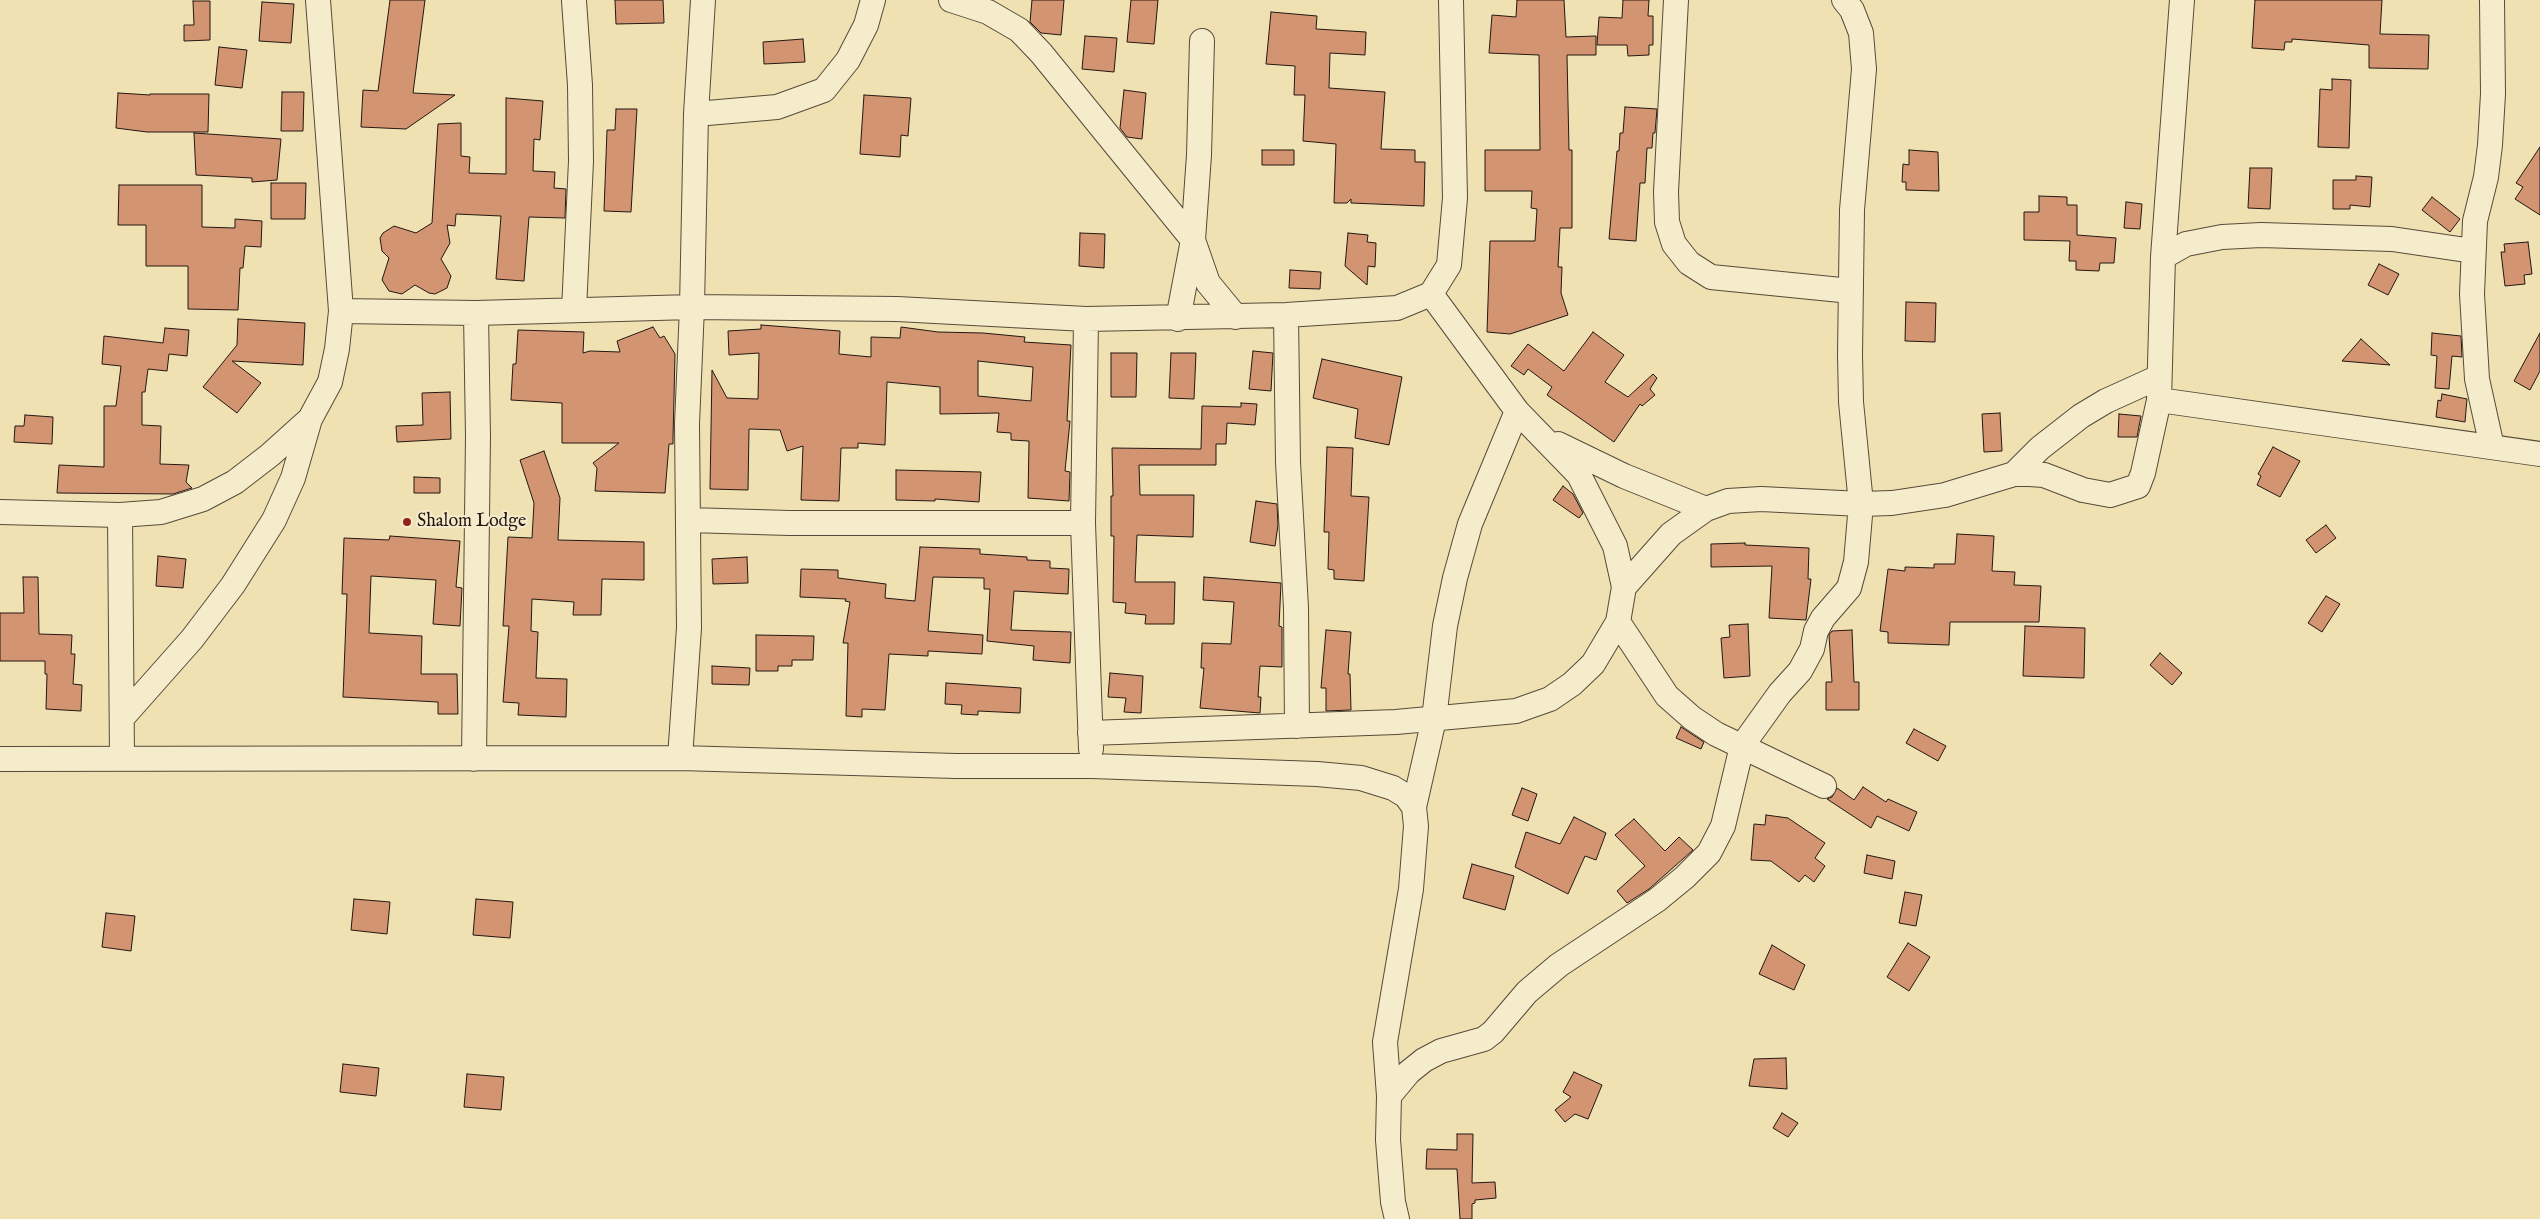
<!DOCTYPE html>
<html>
<head>
<meta charset="utf-8">
<style>
  body { margin:0 }
  canvas { display:block; background:#efe1b1 }
</style>
</head>
<body>
<canvas width="2540" height="1219"></canvas>
<script>
const g = document.querySelector('canvas').getContext('2d');
g.lineJoin = 'round';
function fillPath(path, color) { g.fillStyle = color; g.fill(path, 'evenodd'); }
const shape = rows => new Path2D(rows.map(r => 'M' + r).join(''));
function trace(path, color, width, dash) { g.strokeStyle = color; g.lineWidth = width; g.lineCap = dash ? 'butt' : 'round'; g.setLineDash(dash || []); g.stroke(path); }
function drawText(font, color, halo, rows, align = 'center') {
  g.font = font + ' "IM FELL English",serif'; g.lineWidth = 4; g.setLineDash([]); g.textBaseline = 'middle'; g.strokeStyle = halo; g.fillStyle = color; for (const [text, x, y, turn = 0] of rows) {
    g.save(); g.translate(x, y); g.rotate((+turn || 0) * Math.PI / 180); g.textAlign = isNaN(turn) ? turn : align; if (halo) g.strokeText(text, 0, 0); g.fillText(text, 0, 0); g.restore();
  }
}
const building = shape([
  [390,0,425,0,413,93,455,95,406,129,361,127,363,90,378,91,390,0],
  [615,0,663,0,664,23,616,24,615,0],
  [1032,0,1064,0,1061,35,1041,33,1030,22,1032,0],
  [1131,0,1158,0,1154,44,1127,42,1131,0],
  [1517,0,1564,0,1566,37,1596,36,1596,55,1567,55,1569,150,1572,150,1572,228,1560,228,1558,267,1562,267,1561,293,1568,315,1510,334,1487,332,1490,241,1535,241,1537,209,1531,208,1532,191,1485,191,1485,150,1540,150,1539,55,1489,53,1492,15,1516,17,1517,0],
  [1623,0,1649,0,1648,16,1653,16,1653,45,1649,45,1649,55,1628,56,1627,45,1597,45,1599,17,1622,18,1623,0],
  [2255,0,2382,0,2380,34,2429,35,2428,69,2369,68,2369,45,2292,39,2292,42,2285,42,2284,50,2252,48,2255,0],
  [193,1,210,1,210,40,184,41,184,25,194,25,193,1],
  [262,2,294,4,291,43,259,41,262,2],
  [1271,12,1317,16,1316,29,1366,32,1365,55,1330,53,1329,88,1385,92,1381,149,1415,150,1415,162,1425,162,1424,206,1351,203,1351,199,1347,203,1334,203,1336,144,1303,141,1305,95,1294,95,1295,66,1266,64,1271,12],
  [1085,36,1117,38,1114,72,1082,69,1085,36],
  [803,39,805,62,764,64,763,42,803,39],
  [219,47,247,50,242,88,215,85,219,47],
  [2332,79,2351,80,2349,148,2318,147,2320,89,2332,90,2332,79],
  [1124,90,1146,93,1142,139,1127,137,1120,128,1124,90],
  [282,92,304,92,303,131,281,131,282,92],
  [118,93,150,95,150,94,209,94,208,132,147,132,116,128,118,93],
  [864,95,911,98,908,136,901,135,900,157,860,154,864,95],
  [506,98,543,101,540,140,534,139,533,171,555,172,554,188,566,189,565,218,529,217,524,281,496,279,501,216,456,214,455,226,447,225,450,243,441,259,451,276,447,288,435,294,429,293,415,285,402,294,389,291,382,280,389,258,382,251,380,238,383,233,394,226,416,233,432,223,438,124,461,123,461,156,470,157,469,173,506,174,506,98],
  [1625,107,1657,109,1655,133,1653,133,1652,148,1647,148,1645,183,1640,183,1636,241,1609,239,1617,151,1619,151,1620,133,1623,133,1625,107],
  [616,109,637,109,631,212,604,211,607,130,615,130,616,109],
  [194,133,281,139,277,180,252,182,252,178,196,175,194,133],
  [2540,147,2540,215,2515,199,2523,187,2516,183,2540,147],
  [1262,150,1294,150,1294,165,1262,165,1262,150],
  [1909,150,1938,152,1939,191,1906,190,1906,182,1902,182,1903,164,1909,165,1909,150],
  [2250,168,2272,168,2270,209,2248,208,2250,168],
  [2356,176,2372,177,2370,207,2350,205,2350,209,2333,209,2333,180,2356,180,2356,176],
  [271,183,306,183,305,219,271,219,271,183],
  [119,185,202,185,202,227,235,228,235,219,262,221,261,247,245,246,243,268,240,268,238,310,188,309,188,266,146,266,146,225,118,225,119,185],
  [2039,196,2067,197,2067,205,2077,205,2077,235,2116,238,2114,263,2100,263,2099,271,2076,270,2076,261,2069,261,2070,241,2024,240,2024,212,2039,212,2039,196],
  [2432,197,2460,219,2450,232,2422,210,2432,197],
  [2126,202,2142,204,2140,229,2124,228,2126,202],
  [1080,233,1105,234,1104,268,1079,266,1080,233],
  [1348,233,1368,235,1367,242,1376,243,1375,267,1368,266,1367,285,1345,266,1348,233],
  [2528,242,2532,274,2524,275,2525,284,2505,286,2501,252,2505,252,2504,244,2528,242],
  [2379,264,2399,274,2388,295,2368,285,2379,264],
  [1290,270,1321,272,1320,289,1289,288,1290,270],
  [1906,302,1936,303,1935,342,1905,341,1906,302],
  [238,319,305,323,303,365,232,361,261,383,237,413,203,387,237,345,238,319],
  [761,325,840,331,839,354,871,357,871,337,900,338,901,327,938,332,983,333,1025,337,1024,342,1071,345,1067,421,1070,421,1065,471,1070,472,1069,501,1028,498,1029,441,1011,440,1011,433,997,432,999,413,940,414,940,387,887,382,885,445,858,443,858,448,841,448,839,501,801,500,803,446,787,451,780,430,749,429,748,490,710,489,712,370,727,398,758,399,759,353,729,355,728,331,761,329,761,325],
  [978,361,1033,367,1031,401,978,396,978,361],
  [653,327,660,338,664,336,675,354,673,439,673,444,669,444,665,493,595,491,597,468,593,463,619,443,562,443,562,403,511,400,513,364,516,364,518,330,584,332,583,353,590,351,620,352,617,341,653,327],
  [165,328,189,330,187,356,169,354,167,371,148,369,145,392,142,392,142,425,161,426,160,464,189,465,186,482,192,488,173,494,57,493,59,465,104,467,104,406,116,406,121,366,102,364,104,336,163,343,165,328],
  [1593,332,1624,355,1605,382,1628,397,1653,374,1657,378,1650,389,1655,395,1642,406,1640,404,1614,442,1547,395,1552,387,1528,369,1524,375,1511,366,1528,344,1564,371,1593,332],
  [2432,333,2461,336,2462,357,2452,356,2449,389,2435,388,2437,356,2431,355,2432,333],
  [2540,333,2540,371,2530,390,2514,381,2540,333],
  [2361,339,2390,365,2342,361,2361,339],
  [1253,351,1273,353,1271,391,1249,389,1253,351],
  [1111,353,1137,353,1136,397,1111,397,1111,353],
  [1171,353,1196,353,1194,399,1169,398,1171,353],
  [1322,359,1402,377,1389,445,1355,438,1358,409,1313,398,1322,359],
  [450,392,451,439,397,442,396,426,423,425,422,393,450,392],
  [2442,394,2467,399,2465,422,2436,417,2438,400,2441,401,2442,394],
  [1241,403,1257,404,1255,425,1227,423,1226,444,1216,444,1216,465,1139,465,1140,495,1194,495,1193,537,1137,535,1135,582,1175,582,1174,624,1145,624,1146,615,1125,613,1126,603,1113,602,1114,536,1111,536,1111,496,1113,496,1112,448,1201,449,1202,406,1241,407,1241,403],
  [2000,413,2002,451,1984,452,1982,414,2000,413],
  [2119,414,2141,416,2137,437,2118,437,2119,414],
  [25,415,53,417,52,444,14,442,15,426,24,426,25,415],
  [1327,447,1353,448,1351,496,1369,497,1364,581,1334,579,1334,570,1328,569,1329,532,1324,532,1327,447],
  [2273,447,2300,461,2280,497,2257,485,2261,476,2258,474,2273,447],
  [544,451,560,498,558,540,644,542,644,580,602,579,601,615,573,615,574,602,532,599,531,631,538,632,536,678,567,679,566,717,518,715,519,703,503,702,509,626,503,626,508,537,532,538,534,503,520,460,544,451],
  [896,470,981,472,979,502,935,499,935,501,896,500,896,470],
  [414,477,440,478,440,493,414,493,414,477],
  [1563,486,1573,494,1583,513,1579,518,1553,500,1563,486],
  [1256,501,1277,504,1278,525,1275,546,1250,542,1256,501],
  [2326,525,2336,538,2316,553,2306,540,2326,525],
  [1957,534,1994,536,1992,571,2015,572,2014,585,2041,586,2039,622,1950,622,1949,645,1888,643,1888,632,1880,631,1888,569,1905,571,1905,567,1934,568,1934,564,1955,564,1957,534],
  [390,536,460,541,456,587,462,588,460,626,433,624,436,580,371,576,369,633,422,636,421,674,457,674,458,714,438,714,438,702,343,697,347,594,342,594,344,538,389,540,390,536],
  [1745,543,1745,545,1809,548,1808,579,1811,579,1806,620,1769,618,1772,566,1711,567,1711,544,1745,543],
  [920,547,980,549,980,554,1027,557,1027,560,1050,561,1050,568,1069,569,1068,594,1014,591,1011,630,1071,632,1070,663,1033,660,1034,646,987,641,990,589,984,589,984,578,933,577,928,631,983,635,982,654,928,651,928,656,889,654,885,710,862,709,862,717,846,716,848,643,843,643,850,602,845,601,846,599,800,597,801,569,838,570,838,578,886,584,885,598,915,601,920,547],
  [158,556,186,559,183,588,156,586,158,556],
  [747,557,748,583,713,584,712,559,747,557],
  [23,577,38,577,39,634,72,635,71,654,75,654,73,684,82,685,81,711,46,709,47,674,45,674,45,661,0,661,0,613,24,613,23,577],
  [1204,577,1281,583,1279,626,1282,627,1282,667,1260,666,1258,697,1261,697,1260,713,1200,708,1204,668,1201,668,1202,643,1231,644,1234,602,1203,600,1204,577],
  [2326,596,2340,604,2322,632,2308,623,2326,596],
  [1748,624,1750,676,1724,678,1721,638,1730,637,1729,625,1748,624],
  [2025,626,2085,628,2084,678,2023,676,2025,626],
  [1326,630,1351,632,1348,674,1350,674,1351,710,1326,711,1326,688,1321,688,1326,630],
  [1852,630,1854,682,1859,682,1859,710,1826,710,1826,682,1832,682,1829,635,1832,631,1852,630],
  [756,635,814,636,813,660,792,660,792,666,778,666,778,671,756,671,756,635],
  [2160,653,2182,673,2172,685,2150,665,2160,653],
  [712,666,750,668,749,685,712,684,712,666],
  [1110,673,1143,676,1141,713,1124,712,1126,698,1108,697,1110,673],
  [946,683,1021,688,1020,713,978,711,978,715,961,714,962,705,945,704,946,683],
  [1681,727,1704,742,1701,749,1676,738,1681,727],
  [1914,729,1946,746,1938,761,1906,743,1914,729],
  [1863,787,1886,802,1888,799,1917,812,1909,831,1877,816,1871,828,1827,799,1832,797,1837,788,1854,800,1863,787],
  [1522,788,1537,794,1528,821,1512,815,1522,788],
  [1766,815,1788,818,1825,843,1815,858,1825,866,1814,882,1805,875,1799,882,1771,861,1751,860,1754,824,1765,825,1766,815],
  [1574,817,1606,833,1596,860,1585,856,1568,894,1515,867,1526,832,1560,844,1574,817],
  [1634,819,1665,851,1679,837,1693,850,1649,889,1627,903,1617,891,1645,866,1615,835,1634,819],
  [1867,855,1895,861,1892,879,1864,873,1867,855],
  [1472,864,1514,876,1505,910,1463,898,1472,864],
  [1905,892,1922,895,1916,926,1899,923,1905,892],
  [354,899,390,902,387,934,351,930,354,899],
  [476,899,513,902,510,938,473,935,476,899],
  [106,913,135,916,131,951,102,947,106,913],
  [1908,943,1930,957,1909,991,1887,977,1908,943],
  [1772,945,1805,965,1794,990,1759,974,1772,945],
  [1786,1058,1787,1089,1749,1086,1754,1059,1786,1058],
  [343,1064,379,1068,376,1096,340,1092,343,1064],
  [1574,1072,1602,1085,1588,1119,1575,1114,1565,1122,1555,1110,1571,1097,1563,1092,1574,1072],
  [467,1074,504,1077,501,1110,464,1107,467,1074],
  [1782,1113,1798,1123,1788,1137,1773,1128,1782,1113],
  [1457,1134,1473,1134,1472,1183,1495,1182,1496,1198,1475,1200,1475,1203,1472,1204,1472,1219,1460,1219,1457,1169,1426,1169,1427,1149,1457,1150,1457,1134]
]);
fillPath(building, '#d39471');
trace(building, '#241713', 1);
const minor = shape([
  [951,0,988,12,1019,30,1041,53,1193,240,1208,283,1236,317],
  [1676,0,1666,192,1667,222,1674,244,1689,263,1711,277,1851,291],
  [574,1,580,85,581,161,574,310],
  [696,114,777,107,824,90,848,60,866,25,873,0],
  [2163,257,2186,244,2222,237,2261,235,2392,239,2473,251],
  [341,311,476,313,692,307,897,309,1086,319,1286,315,1397,308,1431,294,1449,265,1455,198,1451,0],
  [1286,315,1288,462,1296,608,1297,726],
  [1086,319,1083,523,1091,749],
  [1178,319,1193,240,1199,155,1202,41],
  [2159,400,2540,454],
  [1558,444,1624,476,1706,509],
  [2492,447,2477,379,2472,294,2475,221,2486,177,2490,145,2493,94,2492,0],
  [2014,474,2040,448,2081,416,2106,401,2159,377],
  [0,512,120,515,161,512,203,499,235,482,270,455,310,419,330,382,337,349,341,311,318,0],
  [120,515,122,757],
  [689,520,789,523,1083,523],
  [1624,587,1671,534,1706,509,1728,501,1761,499,1861,504,1892,503,1945,495,2014,474,2029,474,2044,475,2083,490,2110,495,2138,486,2143,473,2159,400,2163,257,2182,0],
  [1618,622,1667,696,1692,718,1716,734,1824,786],
  [122,718,192,639,233,585,274,520,293,478,310,419],
  [1090,733,1396,722,1516,711,1550,699,1572,684,1593,664,1618,622,1624,587,1615,546,1579,475,1517,411,1431,294],
  [680,758,689,628,687,424,692,307,696,114,703,0],
  [0,759,680,758,956,766,1092,766,1317,774,1361,778,1393,788,1406,796,1414,807,1416,826,1411,889,1385,1042,1389,1096,1388,1140,1393,1202,1397,1219],
  [474,759,478,437,476,313],
  [1414,807,1434,719,1445,626,1455,578,1470,524,1517,411],
  [1389,1096,1409,1072,1424,1060,1441,1051,1484,1039,1493,1032,1527,992,1559,965,1657,900,1685,877,1709,853,1723,826,1742,746,1780,693,1800,671,1812,649,1816,631,1823,618,1849,588,1856,562,1861,504,1851,402,1850,355,1852,210,1864,69,1861,33,1852,10,1844,0]
]);
trace(minor, '#574a3a', 26);
trace(minor, '#f5eccc', 24);
for (const [x, y, r, color] of [
  [407,522,5,"#8f2418"]
]) { const dot = new Path2D(); dot.arc(x, y, r, 0, 2 * Math.PI); g.fillStyle = color; g.fill(dot); trace(dot, '#f5eccc', 2); }
drawText('18px', '#241713', '#f5eccc', [
  ["Shalom Lodge",417,522]
], 'left');
</script>
</body>
</html>
